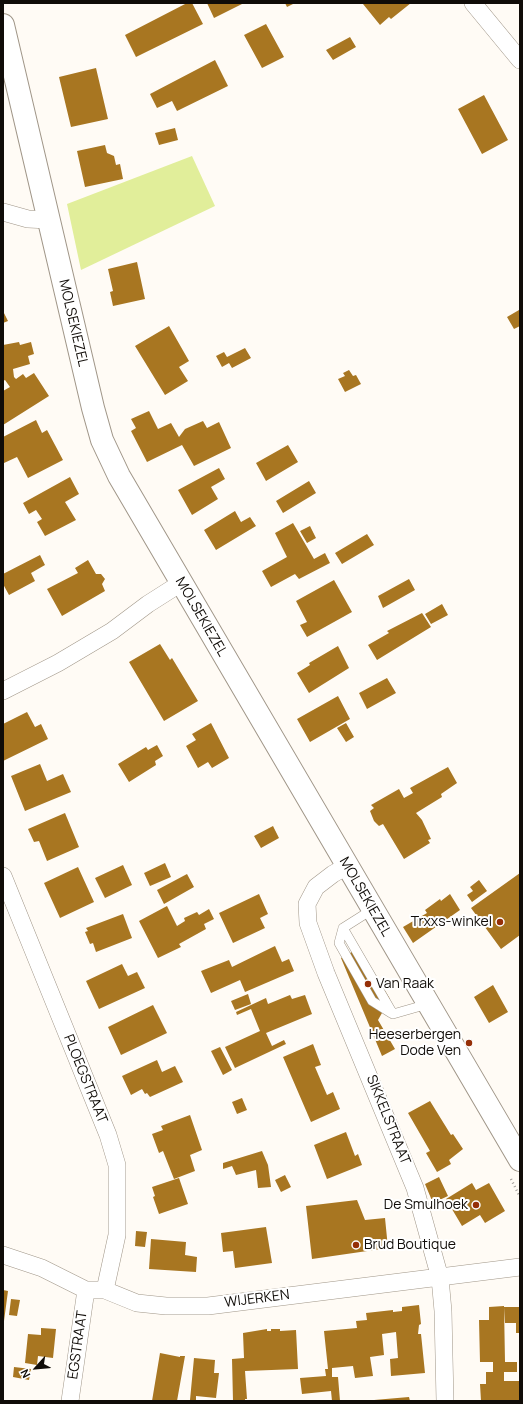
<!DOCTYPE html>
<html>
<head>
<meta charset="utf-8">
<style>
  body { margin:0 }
  #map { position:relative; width:523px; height:1404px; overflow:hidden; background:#fffbf5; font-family:Manrope,sans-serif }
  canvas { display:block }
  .frame { position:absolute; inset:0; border:4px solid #100c08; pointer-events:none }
  .north { position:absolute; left:16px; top:1348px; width:40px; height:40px; -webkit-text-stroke:3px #fff; paint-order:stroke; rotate:243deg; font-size:11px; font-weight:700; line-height:16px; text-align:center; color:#100c08 }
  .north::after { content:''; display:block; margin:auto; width:14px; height:18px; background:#100c08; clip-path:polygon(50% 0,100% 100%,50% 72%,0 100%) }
</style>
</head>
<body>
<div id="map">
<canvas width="523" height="1404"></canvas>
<div class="frame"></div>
<div class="north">N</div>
</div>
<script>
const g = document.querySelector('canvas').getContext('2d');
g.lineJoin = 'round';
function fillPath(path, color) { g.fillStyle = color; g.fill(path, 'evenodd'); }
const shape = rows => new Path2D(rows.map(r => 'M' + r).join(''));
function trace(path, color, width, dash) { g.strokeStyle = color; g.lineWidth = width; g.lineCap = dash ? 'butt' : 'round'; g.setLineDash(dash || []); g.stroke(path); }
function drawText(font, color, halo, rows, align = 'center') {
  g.font = font + ' Manrope,sans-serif'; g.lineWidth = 4; g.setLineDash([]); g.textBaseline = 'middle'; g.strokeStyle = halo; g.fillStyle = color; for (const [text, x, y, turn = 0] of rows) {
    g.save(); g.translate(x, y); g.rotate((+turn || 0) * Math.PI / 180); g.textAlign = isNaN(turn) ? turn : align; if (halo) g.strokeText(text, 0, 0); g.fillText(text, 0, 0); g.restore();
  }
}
fillPath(shape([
  [192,156,215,206,81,270,67,204]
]), '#e1ee9a');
fillPath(shape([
  [187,3,192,3,203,24,136,57,125,35],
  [207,3,244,3,214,18],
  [285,3,295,3,287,7],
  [364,3,411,3,391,19,389,17,380,25,363,4],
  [266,24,284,57,262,68,244,35],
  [350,37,356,47,333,60,326,50],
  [215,60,228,86,177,111,172,101,157,108,150,94],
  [96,68,108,119,71,127,59,77],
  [484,95,508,140,482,154,458,109],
  [175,128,178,140,159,145,155,133],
  [105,145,107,153,114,156,116,165,120,164,123,179,85,187,77,151],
  [137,262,145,299,113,306,110,292,113,291,108,269],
  [519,310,520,326,514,329,507,317],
  [3,311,8,321,3,323],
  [169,326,189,361,179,367,188,381,165,395,135,346],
  [19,342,20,345,31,342,34,354,28,356,30,364,13,369,14,377,16,379,23,374,26,378,34,373,49,396,3,425,3,391,10,387,5,380,3,381,3,345],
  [245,348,251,358,232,368,229,363,222,367,216,356,224,352,227,357],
  [349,370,353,376,356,375,361,384,345,392,338,379,345,376,343,373],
  [149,411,158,429,171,423,179,437,185,429,203,421,207,428,219,422,231,448,194,466,182,445,147,462,131,431,136,428,131,419],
  [36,420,42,433,47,430,63,460,28,478,17,457,4,463,3,437],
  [288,445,298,462,266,481,256,463],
  [219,468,225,479,211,487,218,499,192,515,178,490],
  [70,477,79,494,65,502,76,520,45,536,37,522,42,519,36,510,29,514,23,503],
  [309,481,316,493,283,513,276,501],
  [235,511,241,522,250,517,256,526,216,550,204,530],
  [293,523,314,559,325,553,330,563,299,579,295,574,271,587,262,571,287,557,275,533],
  [310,526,316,538,307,543,300,531],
  [367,534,374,545,342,564,335,553],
  [40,555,45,565,31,573,35,581,9,595,3,584,3,574],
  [88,560,96,574,101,574,105,579,102,584,105,591,62,616,47,589,78,573,75,568],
  [409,579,415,590,383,608,378,596],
  [334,580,352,612,307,637,300,625,307,622,296,601],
  [442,604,448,615,431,624,425,614],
  [422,613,431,627,377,660,368,645,389,633,387,631],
  [160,644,170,660,172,658,198,701,164,721,129,662],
  [338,646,349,668,309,693,297,673,310,665,309,663],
  [387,678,396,693,367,709,359,693],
  [338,696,350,719,310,742,297,719],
  [27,712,35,727,41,724,48,739,3,761,3,724],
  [211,723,229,758,212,768,208,762,198,768,186,746,196,740,192,734],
  [346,723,354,737,346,742,337,728],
  [157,745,163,756,155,761,156,765,129,782,118,764,146,747,148,750],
  [40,764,47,781,63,774,71,792,25,811,11,776],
  [448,767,457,783,441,794,442,797,416,813,422,820,431,839,428,840,430,843,404,859,383,824,379,826,374,821,370,811,374,808,371,805,399,789,404,798,413,793,410,788],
  [65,813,79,847,47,861,39,841,34,842,28,829],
  [273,826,279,838,261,848,254,836],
  [165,863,171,877,150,886,144,873],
  [123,865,132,885,105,898,95,878],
  [78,867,94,902,60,918,44,883],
  [520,873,520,935,501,949,471,908],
  [187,874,194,887,164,904,157,890],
  [479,880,487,891,472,902,467,895,473,891,470,887],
  [259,894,268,914,260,918,265,928,233,943,219,913],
  [450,894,460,910,413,943,403,927,427,913,425,910,440,899,441,901],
  [167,906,177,926,185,921,184,918,197,912,199,915,209,909,214,919,204,924,206,929,179,944,181,947,158,958,139,921],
  [123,914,132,938,96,952,93,943,90,944,85,932,88,931,86,928],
  [275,946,282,962,289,959,294,971,245,992,240,980,211,993,201,971,229,960,232,967],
  [359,948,390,999,378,1020,395,1049,382,1056,341,958],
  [122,964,128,976,137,972,145,988,99,1009,86,981],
  [493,985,508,1012,489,1023,474,997],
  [248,994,251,1004,235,1010,231,1001],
  [290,995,292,999,305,995,312,1014,266,1033,272,1046,284,1040,286,1044,235,1068,225,1047,260,1031,251,1009,237,1015,236,1012,266,998,268,1004],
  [153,1005,167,1033,121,1055,108,1027],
  [313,1044,321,1065,315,1067,327,1095,333,1092,340,1109,311,1122,283,1057],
  [220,1047,232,1070,223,1075,211,1051],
  [157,1060,162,1072,175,1066,183,1082,150,1097,147,1093,145,1094,142,1089,131,1095,122,1076],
  [242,1098,247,1110,237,1114,232,1102],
  [430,1101,451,1135,453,1134,463,1149,449,1160,451,1164,437,1172,426,1153,430,1151,408,1113],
  [190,1115,202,1150,190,1155,195,1171,174,1179,163,1151,159,1153,152,1134,163,1130,161,1126],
  [346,1132,355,1156,358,1154,362,1165,327,1179,314,1145],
  [262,1151,268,1165,271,1187,258,1188,256,1170,236,1175,232,1166,223,1169,223,1163],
  [285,1175,291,1187,281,1192,275,1180],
  [439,1177,448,1196,433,1203,425,1184],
  [179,1178,188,1204,159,1214,153,1197,155,1196,152,1187],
  [472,1183,476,1190,489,1183,505,1211,485,1223,480,1215,462,1226,446,1199],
  [357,1200,365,1220,385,1218,388,1248,312,1259,306,1206],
  [266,1227,272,1263,235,1268,233,1251,223,1252,221,1233],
  [136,1231,147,1232,145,1247,135,1246],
  [151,1239,186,1242,185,1255,197,1257,196,1272,149,1269],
  [3,1290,8,1291,4,1321,3,1321],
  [11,1299,20,1300,17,1316,9,1315],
  [419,1305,421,1324,419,1325,418,1334,421,1334,425,1373,391,1376,390,1359,398,1358,396,1332,382,1334,384,1355,370,1357,373,1376,355,1378,353,1366,332,1368,332,1377,338,1377,340,1401,332,1401,331,1391,302,1394,300,1378,326,1376,325,1369,328,1369,324,1331,357,1328,356,1321,367,1320,366,1313,393,1310,393,1312,402,1311,402,1307],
  [504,1306,505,1362,517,1362,517,1372,496,1372,504,1372,504,1381,520,1381,520,1401,481,1401,480,1384,486,1384,486,1372,493,1372,493,1362,480,1362,479,1320,489,1320,489,1307],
  [504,1307,520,1307,520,1333,516,1333,516,1323,505,1323],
  [41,1328,56,1329,53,1358,38,1356,37,1365,25,1363,28,1334,41,1335],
  [267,1329,267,1331,271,1331,271,1329,280,1329,280,1331,296,1330,298,1369,245,1371,247,1399,245,1399,245,1401,233,1401,232,1359,244,1358,243,1333],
  [160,1353,180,1357,180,1356,185,1356,177,1401,152,1401],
  [194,1358,215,1360,214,1373,219,1373,216,1398,196,1396,196,1400,190,1400],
  [14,1367,31,1369,29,1380,13,1377],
  [409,1397,410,1401,374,1401,374,1400]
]), '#a87621');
const lane = shape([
  [373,909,343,928,393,1014,428,1004],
  [343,928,339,943,372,1001,391,1013]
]);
const street = shape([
  [473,3,520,60],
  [3,212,28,219,49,220],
  [3,691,58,663,112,631,148,604,181,583],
  [347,866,333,874,316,887,307,904,308,923,326,973,415,1188,440,1278,443,1311,445,1401],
  [3,876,108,1135,117,1165,117,1235,105,1290],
  [3,1255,42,1268,86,1290,105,1290,137,1303,166,1306,208,1306,520,1267],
  [70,1401,86,1290]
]);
const secondary = shape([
  [3,25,93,408,102,440,119,476,520,1160]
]);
trace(lane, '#a09688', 10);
trace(street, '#a09688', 18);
trace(secondary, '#a09688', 24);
trace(shape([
  [511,1179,520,1197]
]), '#a09c97', 2.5, [1, 3]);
trace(lane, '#fff', 9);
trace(street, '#fff', 17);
trace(secondary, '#fff', 22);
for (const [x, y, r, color] of [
  [500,922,4,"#952f07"],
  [368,984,4,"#952f07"],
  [469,1043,4,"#952f07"],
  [476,1205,4,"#952f07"],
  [356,1245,4,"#952f07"]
]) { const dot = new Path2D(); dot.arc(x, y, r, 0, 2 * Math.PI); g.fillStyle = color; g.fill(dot); trace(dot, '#fff', 1.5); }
drawText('14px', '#100c08', '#fff', [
  ["MOLSEKIEZEL",73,323,77],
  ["MOLSEKIEZEL",201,617,60],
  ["MOLSEKIEZEL",365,897,60],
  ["PLOEGSTRAAT",85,1079,68],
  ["SIKKELSTRAAT",388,1120,68],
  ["WIJERKEN",257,1299,-7],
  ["EGSTRAAT",78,1345,-82]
]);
drawText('14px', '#100c08', '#fff', [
  ["Trxxs-winkel",492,922],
  ["Van Raak",376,984,"left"],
  ["Heeserbergen",461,1035],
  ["Dode Ven",461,1051],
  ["De Smulhoek",468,1205],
  ["Brud Boutique",364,1245,"left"]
], 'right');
</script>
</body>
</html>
